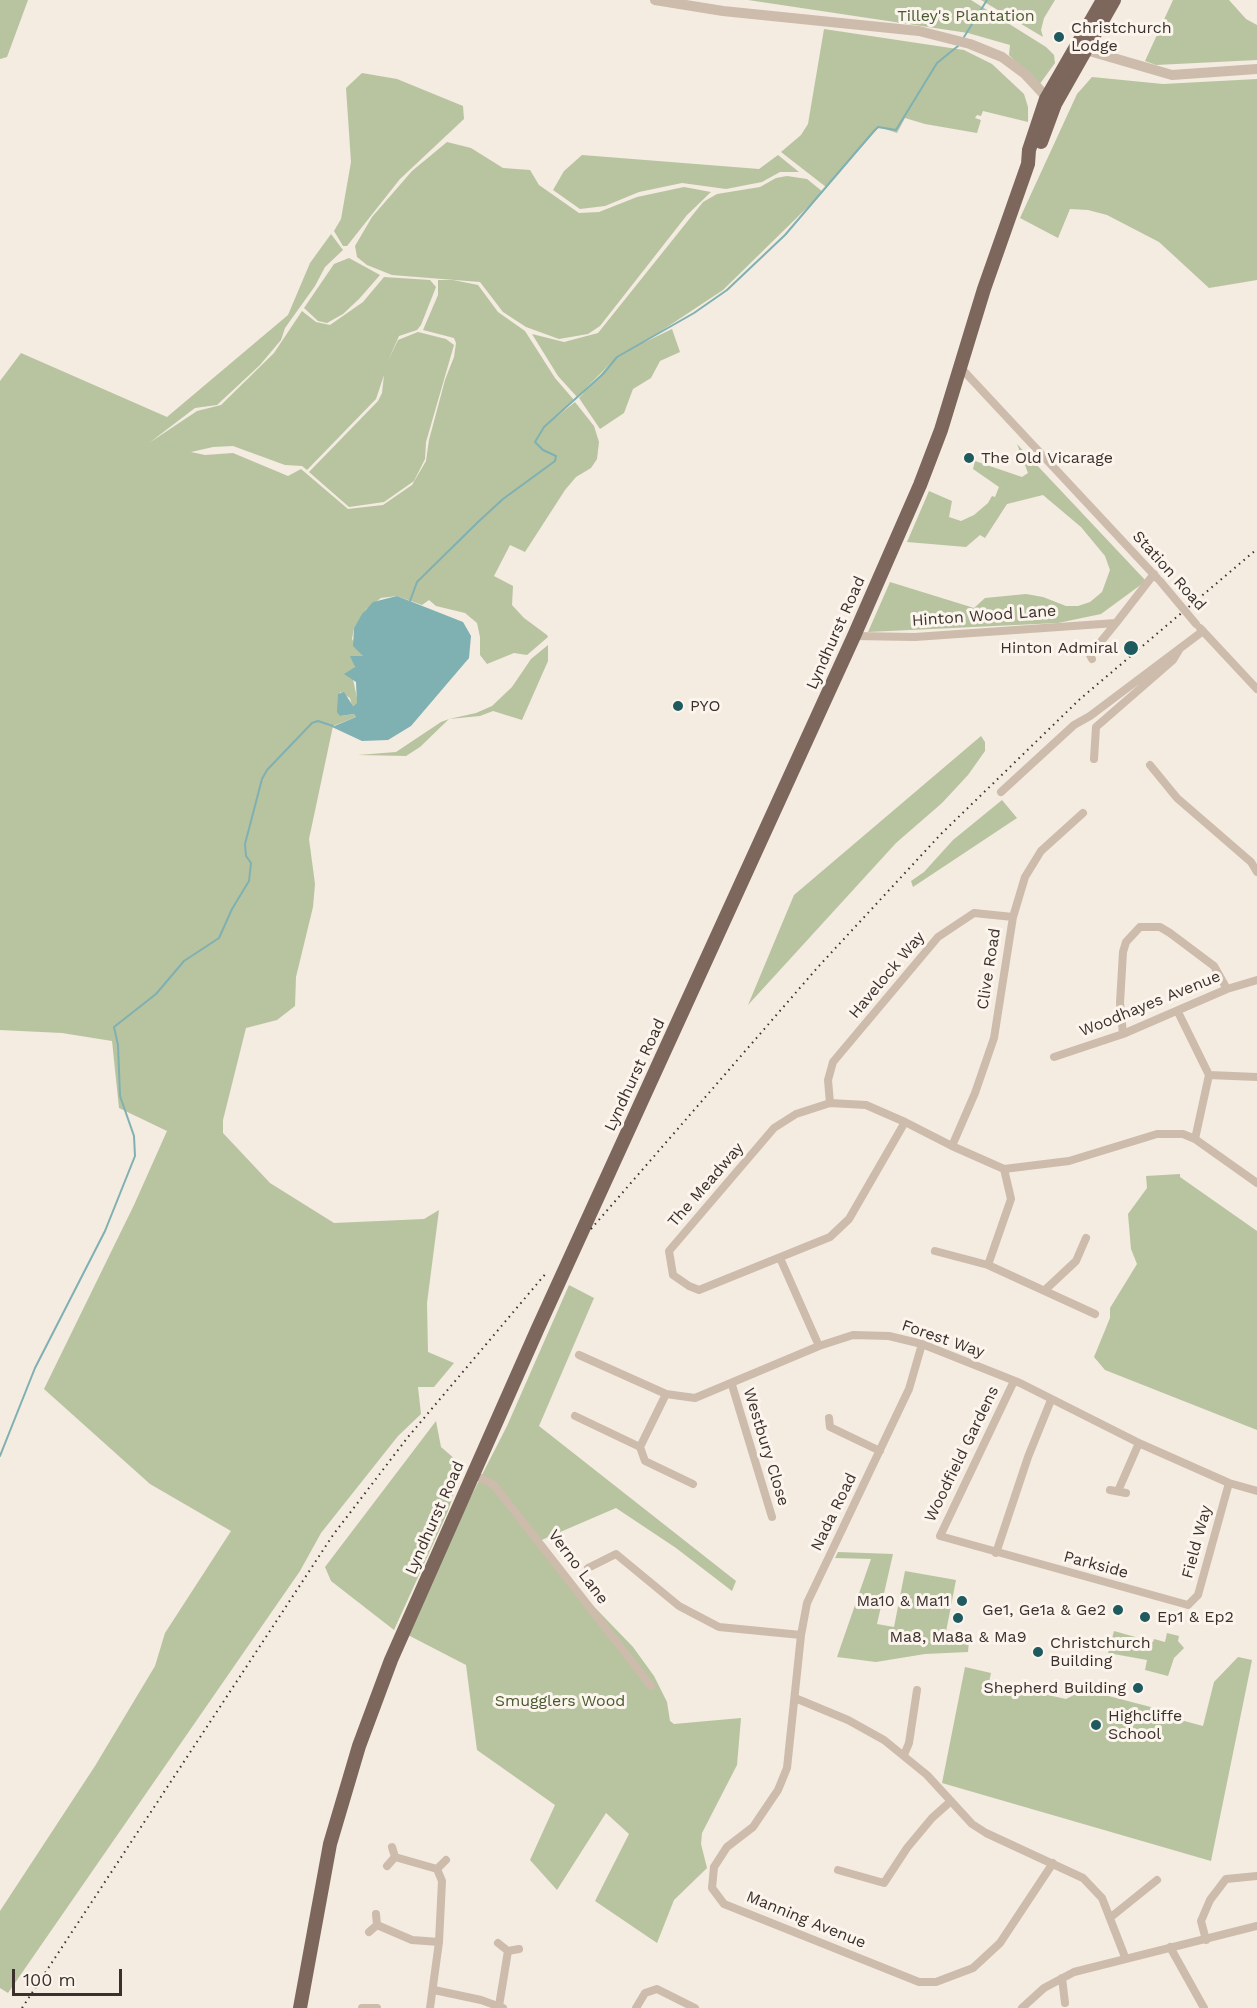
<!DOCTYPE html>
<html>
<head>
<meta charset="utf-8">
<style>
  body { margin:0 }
  #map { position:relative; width:1257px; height:2008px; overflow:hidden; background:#f4ebe1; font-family:"Work Sans",sans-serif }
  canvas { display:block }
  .scale { position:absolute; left:12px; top:1969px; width:110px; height:27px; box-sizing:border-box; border:3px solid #3b302b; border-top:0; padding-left:8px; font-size:18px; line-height:21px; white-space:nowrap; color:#3b302b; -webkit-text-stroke:4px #fbf5ee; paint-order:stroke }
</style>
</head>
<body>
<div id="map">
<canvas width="1257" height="2008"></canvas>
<div class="scale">100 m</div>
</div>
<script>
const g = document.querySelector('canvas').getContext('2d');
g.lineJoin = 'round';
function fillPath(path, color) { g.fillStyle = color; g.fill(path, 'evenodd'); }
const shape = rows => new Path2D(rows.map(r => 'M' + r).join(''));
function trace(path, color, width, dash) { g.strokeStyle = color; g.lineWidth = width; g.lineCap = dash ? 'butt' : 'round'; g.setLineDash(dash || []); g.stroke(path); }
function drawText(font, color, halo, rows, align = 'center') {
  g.font = font + ' "Work Sans",sans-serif'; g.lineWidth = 6; g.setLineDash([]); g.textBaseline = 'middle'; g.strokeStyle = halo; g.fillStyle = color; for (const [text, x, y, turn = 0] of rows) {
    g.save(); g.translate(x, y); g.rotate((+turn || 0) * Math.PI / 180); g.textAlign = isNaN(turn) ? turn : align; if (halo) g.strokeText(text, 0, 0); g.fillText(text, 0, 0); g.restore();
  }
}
fillPath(shape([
  [0,0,28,0,7,57,0,59],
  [748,0,971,0,1046,47,1054,55,1055,63,1039,85,1009,55,1010,45,968,33],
  [981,0,1055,0,1044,18,1041,30,1043,37],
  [1173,0,1229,0,1246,19,1257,25,1257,60,1156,65,1145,61],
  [824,29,964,50,992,64,1024,94,1028,107,1028,122,983,111,981,116,977,115,975,118,981,120,977,133,925,124,905,118,897,133,879,127,826,187,781,152,801,135,808,124],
  [362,73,397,79,463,106,464,119,400,179,347,246,343,246,334,231,341,219,351,162,346,88],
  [1092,77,1163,84,1257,79,1257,280,1209,288,1159,242,1107,215,1088,210,1070,209,1058,238,1020,218,1077,94],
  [447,142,471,148,503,168,530,170,539,185,579,213,599,212,637,197,684,187,711,192,687,215,600,326,588,334,559,339,526,327,503,312,480,282,392,275,367,265,357,257,355,246,372,217,412,171],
  [582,155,759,169,778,155,799,172,780,172,762,182,726,189,682,183,639,192,605,206,580,209,553,190,564,171],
  [787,176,807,179,823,192,723,290,643,343,672,329,680,352,660,361,651,378,633,389,624,413,600,429,579,398,613,361,577,397,558,376,532,334,564,342,598,333,703,202,717,194,760,187,776,178],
  [331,234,343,250,325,267,315,286,285,328,281,340,260,365,217,405,195,408,149,443,197,411,221,405,274,353,302,311,316,322,330,325,363,302,384,277,430,280,436,287,421,325,417,330,399,336,388,361,398,340,418,332,446,339,454,345,426,442,425,459,414,481,384,502,349,507,309,472,378,401,382,393,384,375,376,399,307,470,302,466,285,465,233,446,213,447,191,452,205,455,233,453,288,476,301,469,348,509,383,505,412,485,426,461,429,440,445,380,454,357,456,343,454,338,423,330,438,295,438,280,453,280,478,285,498,312,525,331,555,378,574,400,555,418,575,402,594,426,599,442,597,459,591,468,576,477,565,490,525,552,510,545,494,576,513,586,512,605,524,618,547,635,548,637,527,655,514,653,487,664,480,655,480,637,477,623,465,613,436,606,429,600,422,605,397,596,381,598,366,609,354,628,352,639,363,656,351,656,355,664,353,679,358,703,352,706,350,698,340,692,340,716,354,714,356,717,333,726,309,839,315,884,313,907,296,977,295,1006,277,1020,246,1028,223,1120,223,1133,270,1183,334,1223,424,1219,439,1210,427,1303,428,1352,454,1363,434,1387,418,1387,421,1414,398,1436,321,1533,300,1571,8,1993,0,1988,0,1911,95,1766,155,1666,165,1633,231,1531,150,1484,44,1389,134,1205,167,1131,119,1108,112,1041,62,1033,0,1030,0,381,21,353,167,417,288,315,310,263],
  [349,258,380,275,359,299,343,314,327,323,318,321,304,308,334,264],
  [1017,444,1146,581,1101,614,1058,623,868,632,890,582,974,608,985,598,1026,594,1043,597,1066,606,1078,606,1090,602,1102,592,1110,570,1105,556,1081,527,1043,495,1007,504,985,538,980,535,966,547,907,542,929,491,952,501,949,517,961,521,974,515,988,503,992,496,995,497,999,487,973,469,975,461,1022,477,1028,473],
  [548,645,548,661,522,720,493,711,480,716,449,719,420,747,406,756,358,755,396,752,441,722,449,719,476,713,492,706,512,687,531,659],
  [981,736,985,742,985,751,968,775,942,803,896,843,748,1005,794,895],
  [1002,800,1017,818,913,887,911,881,924,872,953,840],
  [1180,1174,1180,1177,1257,1231,1257,1430,1105,1370,1094,1357,1110,1318,1110,1308,1137,1264,1131,1249,1128,1214,1147,1188,1146,1176],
  [569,1285,594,1298,539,1426,736,1581,732,1591,676,1548,616,1508,537,1542,549,1560,633,1647,654,1676,667,1702,670,1721,674,1724,741,1718,737,1765,702,1833,701,1844,707,1868,674,1900,657,1943,595,1901,629,1834,606,1813,557,1890,530,1860,555,1805,477,1750,466,1665,406,1634,445,1547,507,1426],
  [436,1421,441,1447,463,1466,448,1511,394,1630,331,1581,325,1567],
  [838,1552,893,1554,877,1624,894,1627,905,1571,956,1580,945,1637,969,1640,968,1652,925,1654,876,1662,837,1657,871,1559,835,1558],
  [1114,1631,1153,1642,1154,1639,1165,1642,1167,1633,1179,1636,1178,1641,1184,1648,1174,1658,1168,1676,1145,1670,1147,1660,1108,1653],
  [1238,1657,1252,1660,1211,1861,942,1783,965,1667,991,1673,988,1687,1022,1695,1029,1691,1066,1699,1076,1694,1078,1688,1166,1711,1173,1718,1203,1726,1214,1682]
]), '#b8c4a0');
fillPath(shape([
  [397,596,463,622,471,636,469,658,411,726,388,740,362,741,332,727,356,717,354,714,340,716,337,712,338,694,344,692,353,706,357,703,356,682,344,674,355,667,350,656,363,656,353,646,354,628,362,614,373,602]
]), '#7fb0b2');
trace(shape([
  [964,37,987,0],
  [410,601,417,582,477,523,503,499,555,461,556,456,543,450,535,442,544,427,603,374,617,357,694,313,727,290,785,235,874,131,878,127,896,130,937,63,958,46],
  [0,1456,35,1368,105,1231,135,1156,134,1136,120,1096,118,1045,114,1027,156,994,184,961,219,938,232,909,249,881,251,863,246,856,245,844,262,779,267,770,312,723,318,721,333,726]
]), '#7fb0b2', 2);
trace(shape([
  [961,368,1157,578],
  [1200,628,1257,689],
  [854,636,915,637,1116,623,1154,574],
  [1092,659,1090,655,1116,623],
  [1094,759,1096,727,1173,660,1179,650],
  [1150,765,1177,798,1251,862,1257,872],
  [1001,792,1074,725,1090,716,1203,631],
  [1178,1012,1209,1075,1195,1139],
  [1123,1034,1120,1003,1123,952,1126,942,1140,927,1160,927,1170,933,1214,966,1227,989],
  [1054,1057,1123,1034,1227,989,1257,980],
  [1209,1075,1257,1077],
  [830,1103,828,1080,833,1062,938,937,974,913,1013,917],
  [905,1122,849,1219,830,1237,699,1290,689,1286,673,1275,669,1251,774,1128,796,1114,830,1103,866,1105,905,1122,952,1146,1004,1169,1069,1161,1157,1134,1183,1134,1195,1139,1257,1183],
  [952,1146,975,1093,994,1038,1013,917,1025,877,1041,851,1083,813],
  [935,1251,988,1265,1095,1314],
  [780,1258,819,1346],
  [988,1265,1011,1199,1004,1169],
  [1045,1290,1076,1261,1086,1238],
  [922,1344,909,1389,807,1603,801,1635,787,1768,778,1790,753,1827,727,1847,714,1867,712,1888,724,1904,919,1982,936,1982,973,1968,1000,1943,1053,1863],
  [579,1355,666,1394,695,1398,819,1346,853,1335,889,1336,922,1344,1020,1383,1141,1444,1229,1483,1257,1491],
  [1014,1381,940,1536,1188,1605,1198,1595,1229,1483],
  [732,1385,772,1517],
  [666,1394,640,1447,645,1461,693,1484],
  [575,1416,640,1447],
  [829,1418,830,1427,880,1451],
  [473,1474,494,1485,651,1686],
  [1110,1490,1126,1493],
  [1118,1491,1139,1443],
  [996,1553,1028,1457,1051,1400],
  [588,1568,616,1554,679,1606,719,1627,801,1635],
  [795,1698,848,1720,884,1740,927,1775,972,1824,986,1833,1083,1878,1102,1898,1125,1957],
  [904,1755,909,1743,917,1690],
  [395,1857,437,1869,442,1881,439,1942,430,2008],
  [387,1866,395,1857,392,1847],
  [437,1869,446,1860],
  [838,1870,884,1883,907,1848,932,1818,951,1801],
  [1111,1917,1157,1880],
  [377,1925,412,1940,439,1942],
  [369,1932,377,1925,376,1914],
  [1206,1940,1201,1921,1210,1900,1226,1879,1257,1876],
  [498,1943,508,1951,519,1949],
  [1170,1947,1204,2008],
  [1062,1978,1065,2003],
  [434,1990,481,2000,503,2008],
  [499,2006,508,1951],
  [362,2008,377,2008],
  [636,2008,645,1993,657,1989,695,2008],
  [1022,2008,1044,1988,1074,1972,1257,1926]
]), '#cdbbac', 8);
trace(shape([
  [655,0,723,11,919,31,970,44,1002,57,1025,74,1052,103],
  [1079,48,1172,75,1257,69]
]), '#cdbbac', 10);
trace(shape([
  [1041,142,1055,104,1114,0],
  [300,2008,330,1844,359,1746,391,1660,538,1328,854,636,920,485,941,430,984,289,1028,164,1029,150,1046,99,1103,0]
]), '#7d675c', 14);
trace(shape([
  [591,1229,818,967,941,834,1080,699,1257,549],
  [22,2008,333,1535,408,1437,547,1272]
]), '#3b302b', 2, [1.5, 4.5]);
trace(shape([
  [1160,581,1196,624]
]), '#cdbbac', 8);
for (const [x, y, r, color] of [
  [1059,37,6,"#1f5a5e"],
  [969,458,6,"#1f5a5e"],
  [1131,648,8,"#1f5a5e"],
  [678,706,6,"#1f5a5e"],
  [962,1601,6,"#1f5a5e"],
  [1118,1610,6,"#1f5a5e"],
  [1145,1617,6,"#1f5a5e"],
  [958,1618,6,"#1f5a5e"],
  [1038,1652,6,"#1f5a5e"],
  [1138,1688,6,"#1f5a5e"],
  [1096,1725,6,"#1f5a5e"]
]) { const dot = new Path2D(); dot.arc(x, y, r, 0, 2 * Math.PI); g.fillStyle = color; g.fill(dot); trace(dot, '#fbf5ee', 2); }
drawText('16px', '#4a5a2e', '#fbf5ee', [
  ["Tilley's Plantation",966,16],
  ["Smugglers Wood",560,1701]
]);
drawText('16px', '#3b302b', '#fbf5ee', [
  ["Christchurch",1071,28],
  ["Lodge",1071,46],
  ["The Old Vicarage",981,458],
  ["Hinton Admiral",1118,648,"right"],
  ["PYO",690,706],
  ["Ma10 & Ma11",950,1601,"right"],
  ["Ge1, Ge1a & Ge2",1106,1610,"right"],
  ["Ep1 & Ep2",1157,1617],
  ["Ma8, Ma8a & Ma9",958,1637,"center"],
  ["Christchurch",1050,1643],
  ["Building",1050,1661],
  ["Shepherd Building",1126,1688,"right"],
  ["Highcliffe",1108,1716],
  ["School",1108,1734]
], 'left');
drawText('16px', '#3b302b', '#fbf5ee', [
  ["Station Road",1169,571,48],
  ["Hinton Wood Lane",984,616,-4],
  ["Lyndhurst Road",836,633,-66],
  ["Clive Road",989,969,-81],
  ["Havelock Way",887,975,-50],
  ["Woodhayes Avenue",1150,1004,-22],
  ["Lyndhurst Road",635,1075,-65],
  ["The Meadway",706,1185,-49],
  ["Forest Way",943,1339,19],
  ["Westbury Close",766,1447,73],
  ["Woodfield Gardens",962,1454,-64],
  ["Nada Road",834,1512,-64],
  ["Lyndhurst Road",435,1518,-66],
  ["Field Way",1197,1542,-75],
  ["Parkside",1096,1565,15],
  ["Verno Lane",578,1567,53],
  ["Manning Avenue",806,1920,22]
]);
</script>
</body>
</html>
